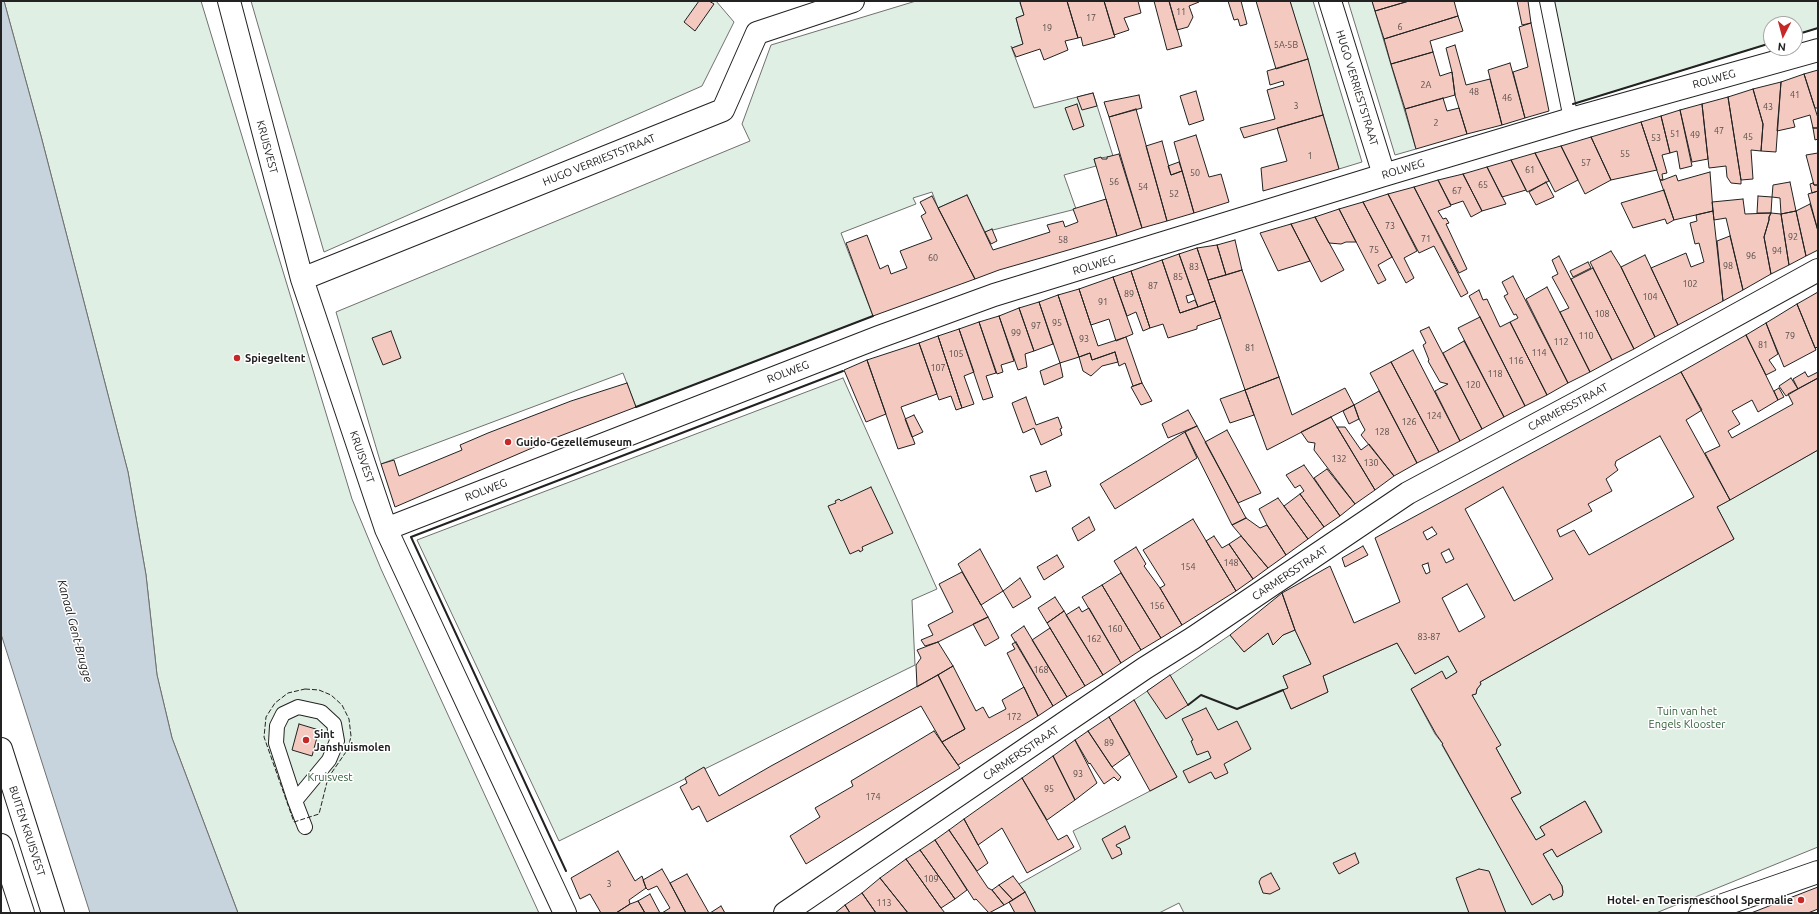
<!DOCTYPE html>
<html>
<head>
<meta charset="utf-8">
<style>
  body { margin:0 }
  #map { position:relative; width:1819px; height:914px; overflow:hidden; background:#fff; font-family:Ubuntu,sans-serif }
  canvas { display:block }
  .frame { position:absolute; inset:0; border:2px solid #222; pointer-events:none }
  .north { position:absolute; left:1763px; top:16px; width:40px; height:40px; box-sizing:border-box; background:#fff; border:1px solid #a7a7a7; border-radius:50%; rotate:186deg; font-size:11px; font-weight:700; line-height:16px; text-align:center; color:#222 }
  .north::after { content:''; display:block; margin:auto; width:14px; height:18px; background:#c62828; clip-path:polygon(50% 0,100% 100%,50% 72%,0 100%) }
</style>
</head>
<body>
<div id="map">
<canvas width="1819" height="914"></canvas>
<div class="frame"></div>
<div class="north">N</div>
</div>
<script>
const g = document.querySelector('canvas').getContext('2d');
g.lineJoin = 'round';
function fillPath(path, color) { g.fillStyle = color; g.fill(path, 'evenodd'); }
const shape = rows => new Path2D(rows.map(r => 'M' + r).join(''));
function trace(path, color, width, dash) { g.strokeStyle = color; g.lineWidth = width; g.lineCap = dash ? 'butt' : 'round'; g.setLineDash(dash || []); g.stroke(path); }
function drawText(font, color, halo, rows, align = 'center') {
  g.font = font + ' Ubuntu,sans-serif'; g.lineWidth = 3; g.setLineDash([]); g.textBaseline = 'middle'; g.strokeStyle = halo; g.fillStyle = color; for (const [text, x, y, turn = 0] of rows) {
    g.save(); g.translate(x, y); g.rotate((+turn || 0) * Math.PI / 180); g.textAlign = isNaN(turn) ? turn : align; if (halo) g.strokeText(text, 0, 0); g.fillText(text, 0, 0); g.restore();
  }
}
const green = shape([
  [4,1,201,1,352,499,381,569,539,913,238,913,172,738,157,675,146,575,128,472,41,136,4,1],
  [251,1,716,1,734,22,702,86,324,252,251,1],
  [916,1,1023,1,1020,3,1024,15,1016,18,1023,44,1012,48,1011,46,1034,108,1093,93,1113,156,1094,159,1096,166,1064,175,1076,209,985,232,967,195,938,208,932,192,913,198,916,204,841,233,873,316,636,407,623,373,381,464,336,312,750,141,742,124,771,45,916,1],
  [1290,1,1313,1,1362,162,1339,169,1290,1],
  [1348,1,1372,1,1416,149,1395,155,1348,1],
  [1554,1,1818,1,1818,28,1795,35,1795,24,1771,24,1771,43,1573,104,1554,1],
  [843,378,937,589,912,600,915,665,559,841,417,540,843,378],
  [1818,450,1818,847,1656,913,1184,913,1179,903,1159,913,1036,913,1019,884,1081,849,1073,831,1177,777,1134,700,1230,635,1244,652,1268,633,1273,645,1283,635,1295,630,1311,664,1283,676,1288,688,1283,690,1291,709,1328,692,1323,676,1397,643,1415,674,1448,656,1457,672,1446,679,1442,672,1411,689,1435,734,1443,744,1442,745,1532,904,1550,894,1562,896,1563,892,1562,886,1543,854,1552,849,1557,857,1602,831,1585,801,1540,827,1545,835,1536,840,1511,798,1521,793,1496,748,1472,695,1476,694,1477,689,1481,684,1480,682,1734,539,1717,507,1818,450]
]);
fillPath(green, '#e0efe3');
trace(green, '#6f6f6f', 1);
const water = shape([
  [1,1,4,1,41,136,128,472,146,575,157,675,172,738,238,913,90,913,1,634,1,1]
]);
fillPath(water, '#c7d3dd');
trace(water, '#6f6f6f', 1);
const building = shape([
  [699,1,709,1,714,4,695,31,684,22,699,1],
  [1023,1,1067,1,1078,38,1065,41,1068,50,1044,60,1040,49,1016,57,1012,48,1023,44,1016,18,1024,15,1020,2,1023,1],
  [1067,1,1104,1,1115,37,1083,46,1081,37,1078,38,1067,1],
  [1104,1,1138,1,1141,13,1124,18,1129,30,1114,35,1104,1],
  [1154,1,1169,1,1182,46,1167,50,1154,1],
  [1169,1,1198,1,1199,2,1189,6,1193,17,1188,27,1177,30,1169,1],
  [1228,1,1241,1,1247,24,1240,26,1238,19,1234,20,1228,1],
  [1256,1,1290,1,1308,59,1276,69,1256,1],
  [1372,1,1409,1,1375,11,1372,1],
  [1409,1,1454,1,1458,16,1384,39,1375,11,1409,1],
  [1517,1,1528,1,1531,23,1522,25,1517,1],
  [1458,16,1463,31,1430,41,1433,52,1391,64,1384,39,1458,16],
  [1531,23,1549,111,1525,118,1513,72,1528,67,1519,27,1531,23],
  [1455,45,1466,85,1490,79,1502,125,1467,134,1455,95,1452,72,1446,48,1455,45],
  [1433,52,1440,76,1452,72,1455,95,1405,109,1391,64,1433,52],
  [1308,59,1323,115,1244,138,1240,128,1275,119,1267,90,1284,85,1283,81,1270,85,1267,71,1308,59],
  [1510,63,1525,118,1502,125,1488,70,1510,63],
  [1818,70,1818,108,1815,108,1804,74,1818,70],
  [1804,74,1818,118,1818,128,1813,128,1810,115,1793,120,1795,127,1777,131,1781,82,1804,74],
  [1781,82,1776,152,1761,151,1763,124,1753,89,1781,82],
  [1753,89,1763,124,1761,151,1751,150,1753,179,1741,180,1728,97,1753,89],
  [1196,91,1204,120,1189,125,1180,96,1196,91],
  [1093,93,1097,106,1082,110,1077,97,1093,93],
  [1139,95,1142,108,1109,117,1104,102,1139,95],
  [1728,97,1741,180,1741,184,1731,183,1727,177,1726,166,1709,168,1702,104,1728,97],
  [1443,98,1447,111,1459,108,1467,134,1416,149,1405,109,1443,98],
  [1077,104,1084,126,1073,130,1065,108,1077,104],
  [1702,104,1708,159,1692,162,1680,110,1702,104],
  [1136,109,1167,221,1142,228,1109,117,1136,109],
  [1680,110,1692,166,1680,169,1677,151,1670,153,1661,116,1680,110],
  [1323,115,1339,169,1263,191,1261,168,1287,161,1277,128,1323,115],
  [1661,116,1670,153,1662,155,1667,173,1662,174,1663,180,1660,180,1641,122,1661,116],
  [1641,122,1657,170,1611,180,1591,137,1641,122],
  [1813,128,1818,128,1818,139,1815,140,1813,128],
  [1196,135,1209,177,1221,174,1229,202,1194,213,1174,142,1196,135],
  [1591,137,1611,180,1585,194,1561,146,1591,137],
  [1162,141,1171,175,1182,171,1194,213,1167,221,1146,146,1162,141],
  [1561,146,1578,180,1555,192,1535,153,1561,146],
  [1535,153,1549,181,1527,192,1511,160,1535,153],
  [1818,153,1818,185,1814,185,1806,155,1818,153],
  [1119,154,1142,228,1117,236,1094,159,1101,157,1102,159,1107,159,1107,157,1119,154],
  [1511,160,1526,190,1502,197,1487,167,1511,160],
  [1179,162,1182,171,1171,175,1168,166,1179,162],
  [1487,167,1506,204,1482,211,1463,174,1487,167],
  [1710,172,1713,211,1674,220,1660,180,1663,180,1676,175,1678,181,1710,172],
  [1463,174,1482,211,1471,217,1463,201,1451,205,1438,180,1463,174],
  [1438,180,1451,206,1438,211,1443,219,1446,218,1449,223,1446,224,1467,269,1459,273,1414,187,1438,180],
  [1546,182,1554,197,1536,205,1529,192,1546,182],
  [1790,182,1796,211,1781,214,1780,198,1772,197,1773,185,1790,182],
  [1813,183,1814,185,1818,185,1818,191,1812,193,1810,184,1813,183],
  [1414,187,1468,293,1461,297,1434,246,1419,253,1388,194,1414,187],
  [1664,190,1674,220,1667,224,1665,219,1633,228,1621,203,1664,190],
  [1818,191,1818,231,1808,194,1818,191],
  [1388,194,1417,251,1404,258,1414,278,1406,283,1363,202,1388,194],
  [967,195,993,250,1050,232,1047,225,1063,221,1065,227,1078,222,1073,209,1106,199,1117,236,999,270,975,279,938,208,967,195],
  [932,196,975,279,873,316,846,243,867,235,880,269,888,265,891,274,907,268,900,251,932,239,921,216,926,213,920,202,932,196],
  [1758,196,1772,197,1771,213,1757,213,1758,196],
  [1743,199,1745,214,1771,213,1769,217,1769,220,1764,237,1771,274,1743,290,1726,218,1714,220,1712,202,1743,199],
  [1363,202,1392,257,1378,265,1386,280,1378,284,1339,209,1363,202],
  [1810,204,1818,231,1818,250,1806,256,1796,211,1810,204],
  [1339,209,1356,242,1346,242,1341,244,1329,243,1315,217,1339,209],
  [1713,211,1723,301,1678,325,1651,268,1686,253,1691,267,1704,262,1699,243,1695,244,1690,223,1697,221,1696,215,1713,211],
  [1796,211,1806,256,1789,265,1781,214,1796,211],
  [1771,213,1781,214,1789,265,1771,274,1764,237,1769,220,1769,217,1771,213],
  [1315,217,1344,270,1321,282,1291,224,1315,217],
  [1291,224,1310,261,1278,271,1260,233,1291,224],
  [992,229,997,241,991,244,985,232,992,229],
  [1730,236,1743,290,1723,301,1717,241,1730,236],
  [1235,240,1242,270,1226,275,1217,245,1235,240],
  [1217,245,1226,275,1208,280,1197,248,1217,245],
  [1197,248,1215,301,1198,307,1179,254,1197,248],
  [1611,251,1621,267,1655,337,1634,349,1590,262,1611,251],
  [1179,254,1193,294,1186,296,1188,303,1195,300,1198,307,1180,313,1162,260,1179,254],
  [1645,255,1678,325,1655,337,1621,267,1645,255],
  [1559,256,1612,360,1590,372,1560,312,1569,308,1552,277,1558,274,1552,260,1559,256],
  [1162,260,1180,313,1215,301,1221,318,1197,326,1197,329,1168,338,1163,324,1150,328,1131,271,1162,260],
  [1588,262,1591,268,1573,277,1570,271,1588,262],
  [1593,268,1634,349,1612,360,1571,279,1593,268],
  [1242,270,1279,377,1245,390,1208,280,1242,270],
  [1131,271,1150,328,1143,331,1136,312,1127,316,1113,277,1131,271],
  [1513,276,1568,383,1547,395,1510,322,1518,318,1516,314,1514,315,1504,296,1508,294,1502,282,1513,276],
  [1113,277,1133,334,1116,341,1109,319,1091,325,1079,289,1113,277],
  [1547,287,1590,372,1568,383,1526,299,1547,287],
  [1079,289,1098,346,1126,337,1142,383,1133,386,1125,363,1119,366,1115,352,1092,360,1090,353,1079,357,1058,295,1079,289],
  [1479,290,1483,300,1487,299,1500,327,1510,322,1547,395,1525,406,1469,296,1479,290],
  [1818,292,1818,347,1815,348,1797,304,1818,292],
  [1058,295,1079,357,1060,363,1039,302,1058,295],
  [1039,302,1053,344,1034,351,1019,308,1039,302],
  [1797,304,1816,350,1784,367,1766,323,1797,304],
  [1019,308,1034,351,1025,354,1027,367,1018,370,999,316,1019,308],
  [999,316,1014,361,1001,365,1003,372,997,374,979,322,999,316],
  [1480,317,1525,406,1504,417,1458,328,1480,317],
  [979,322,996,373,986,376,993,397,983,400,959,329,979,322],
  [1766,323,1778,354,1769,360,1776,370,1766,375,1746,335,1766,323],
  [1429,327,1482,429,1460,441,1435,391,1448,384,1440,382,1428,361,1429,360,1423,345,1426,343,1420,331,1429,327],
  [959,329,974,372,964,376,974,404,962,408,938,336,959,329],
  [391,331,401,358,383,365,372,338,391,331],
  [1746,335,1778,400,1758,412,1752,400,1732,411,1740,424,1728,431,1732,438,1793,404,1788,394,1818,378,1818,450,1730,500,1705,453,1720,446,1681,372,1746,335],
  [938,336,962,408,956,410,951,396,939,400,919,343,938,336],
  [1464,341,1504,417,1482,429,1443,353,1464,341],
  [919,343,937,394,901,407,915,444,898,449,867,360,919,343],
  [1413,350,1460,441,1439,452,1391,362,1413,350],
  [1115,352,1118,362,1102,366,1091,376,1083,371,1079,357,1090,353,1092,360,1115,352],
  [867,360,886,414,866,422,844,370,867,360],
  [1391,362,1439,452,1417,463,1370,373,1391,362],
  [1060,363,1063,377,1044,385,1040,371,1060,363],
  [1681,372,1702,410,1686,420,1730,500,1717,507,1734,539,1480,682,1481,684,1477,689,1476,694,1472,695,1501,745,1496,748,1521,793,1511,798,1536,840,1545,835,1540,827,1585,801,1602,832,1557,857,1552,849,1543,854,1562,886,1563,892,1562,896,1553,900,1550,894,1532,905,1442,744,1443,744,1436,734,1411,689,1442,671,1446,679,1457,672,1448,656,1415,674,1397,643,1323,676,1328,692,1291,709,1283,690,1288,688,1283,676,1311,664,1295,630,1282,593,1330,566,1354,623,1400,602,1375,538,1681,372],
  [1660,436,1694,497,1589,555,1574,530,1560,537,1557,530,1592,511,1588,504,1612,491,1606,479,1618,470,1615,465,1616,461,1660,436],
  [1503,487,1553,579,1514,601,1465,509,1503,487],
  [1432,527,1437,534,1427,540,1423,532,1432,527],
  [1449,549,1454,559,1446,563,1441,553,1449,549],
  [1428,563,1430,572,1426,574,1422,565,1428,563],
  [1467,584,1485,617,1459,632,1442,598,1467,584],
  [1805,372,1808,377,1818,372,1818,378,1798,389,1793,379,1805,372],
  [1279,377,1292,415,1345,388,1354,405,1267,450,1245,390,1279,377],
  [1791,378,1798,389,1786,396,1779,386,1791,378],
  [627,383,636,407,560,436,395,507,381,464,394,460,399,476,462,450,460,445,488,433,571,401,627,383],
  [1142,383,1152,401,1141,405,1131,387,1142,383],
  [1779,388,1784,397,1778,400,1774,391,1779,388],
  [1245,390,1254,415,1230,423,1220,399,1245,390],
  [1379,391,1417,463,1394,476,1361,435,1365,430,1359,419,1354,405,1379,391],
  [1026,397,1036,425,1058,417,1062,428,1060,429,1062,435,1041,445,1034,428,1023,433,1012,403,1026,397],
  [1354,405,1359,419,1349,424,1343,411,1354,405],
  [1188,410,1197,426,1168,438,1162,424,1188,410],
  [914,415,923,432,912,437,905,419,914,415],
  [1331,417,1375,490,1355,504,1314,450,1315,443,1308,442,1301,432,1331,417],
  [1197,426,1246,518,1232,525,1185,432,1197,426],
  [1337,427,1345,427,1361,450,1369,444,1394,476,1375,490,1337,427],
  [1227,430,1261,493,1238,503,1205,442,1227,430],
  [1185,432,1197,458,1115,509,1100,484,1185,432],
  [1304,465,1340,516,1324,527,1300,494,1304,491,1300,485,1295,488,1286,475,1304,465],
  [1327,469,1355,504,1340,516,1314,478,1327,469],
  [1046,471,1051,486,1036,492,1030,476,1046,471],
  [871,487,893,533,862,547,863,550,860,552,859,550,850,554,828,506,836,503,835,501,839,499,841,501,871,487],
  [1300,494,1324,527,1308,539,1284,506,1300,494],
  [1278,498,1308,539,1286,555,1267,525,1259,509,1278,498],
  [1089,517,1095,530,1078,541,1072,528,1089,517],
  [1246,518,1260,528,1267,525,1286,555,1268,568,1232,525,1246,518],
  [1193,519,1236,591,1182,625,1160,588,1165,585,1143,550,1193,519],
  [1214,536,1222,548,1229,544,1253,579,1236,591,1206,541,1214,536],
  [1241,536,1268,568,1253,579,1229,544,1241,536],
  [1363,546,1368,555,1345,567,1342,558,1363,546],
  [1136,547,1146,564,1144,566,1160,588,1182,625,1161,638,1114,561,1136,547],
  [980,549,1003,591,981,605,958,564,980,549],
  [1057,555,1064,567,1044,580,1037,567,1057,555],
  [962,572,988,617,938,642,925,646,921,640,933,635,928,625,953,612,939,584,962,572],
  [1121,573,1161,638,1141,650,1102,585,1121,573],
  [1020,578,1031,597,1013,608,1003,591,1020,578],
  [1102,585,1141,650,1121,663,1082,597,1102,585],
  [1282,593,1295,630,1283,635,1273,645,1268,633,1244,652,1230,635,1282,593],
  [1055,597,1064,611,1047,623,1038,608,1055,597],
  [1079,607,1082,612,1089,608,1121,663,1103,675,1066,615,1079,607],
  [1064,611,1103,675,1085,686,1047,623,1064,611],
  [988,617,999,638,985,646,973,624,988,617],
  [1024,626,1067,697,1053,706,1011,635,1024,626],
  [1050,628,1085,686,1067,697,1032,640,1050,628],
  [938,642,953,666,917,687,916,665,921,658,917,650,938,642],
  [1016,642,1053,706,1038,716,1007,653,1015,649,1012,644,1016,642],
  [953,666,976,711,983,707,989,718,1006,709,1002,700,1024,687,1038,716,958,765,942,742,965,729,938,675,953,666],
  [938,675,965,729,942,742,921,706,707,822,699,806,692,810,680,787,687,783,685,778,704,767,719,796,771,766,938,675],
  [1170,675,1188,705,1166,719,1147,691,1170,675],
  [1134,700,1177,777,1150,791,1109,717,1134,700],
  [1206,708,1218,730,1237,721,1251,749,1224,764,1228,773,1215,779,1211,772,1189,783,1183,771,1211,758,1208,751,1197,755,1191,741,1193,740,1182,719,1206,708],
  [1109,717,1130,754,1112,767,1088,731,1109,717],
  [299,724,319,730,312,756,292,750,299,724],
  [934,731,960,768,806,864,790,836,820,817,815,808,853,786,851,781,934,731],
  [1088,731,1112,767,1121,777,1118,781,1114,777,1104,784,1090,763,1089,764,1075,740,1088,731],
  [1075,740,1097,783,1075,800,1053,756,1075,740],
  [1053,756,1075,800,1047,820,1022,778,1053,756],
  [1022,778,1058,840,1067,835,1074,847,1027,873,1002,828,978,845,964,819,1022,778],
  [964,819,988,863,977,871,949,830,964,819],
  [1125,826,1130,838,1116,845,1117,847,1120,848,1122,854,1112,859,1102,839,1125,826],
  [949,830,988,888,992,890,1004,905,989,913,976,899,974,900,935,840,949,830],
  [935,840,967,890,955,899,920,850,935,840],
  [920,850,955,899,941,908,906,859,920,850],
  [618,851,635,881,642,876,646,888,629,900,630,904,616,913,601,913,590,894,580,899,571,878,618,851],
  [1355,853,1359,863,1339,874,1333,863,1355,853],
  [906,859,941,908,945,913,908,913,880,878,906,859],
  [662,869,670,883,686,913,662,913,670,908,657,886,648,890,646,888,643,880,662,869],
  [1479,869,1489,871,1506,913,1469,913,1456,878,1479,869],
  [1271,873,1280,889,1270,894,1263,893,1259,882,1261,878,1271,873],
  [687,874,709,913,686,913,670,883,687,874],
  [1013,876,1025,892,1013,900,999,885,1013,876],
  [880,878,908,913,876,913,862,893,880,878],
  [999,885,1013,900,1004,905,992,890,999,885],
  [1818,887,1818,909,1808,913,1751,913,1818,887],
  [1025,892,1036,913,1015,913,1009,902,1025,892],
  [862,893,876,913,850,913,845,905,862,893],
  [650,894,660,913,645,913,638,901,650,894],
  [638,901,645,913,616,913,630,904,638,901],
  [845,905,850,913,835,913,845,905],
  [721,906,725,913,710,913,721,906]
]);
fillPath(building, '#f3c9c0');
trace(building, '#222', 1);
const lane = shape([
  [1547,1,1571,119],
  [295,801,329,760,337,741,334,724,321,712,298,707,283,714,277,726,276,743,295,801,305,827]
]);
const street = shape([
  [229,1,302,279,386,529,565,913],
  [1330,1,1384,175],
  [302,279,723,110,757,33,853,1],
  [386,529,879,337,994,295,1384,175,1571,119,1818,50],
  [785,913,1145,668,1193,638,1408,493,1582,400,1818,270],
  [1700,913,1818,872]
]);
const primary = shape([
  [1,749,53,913],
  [1,845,23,913]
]);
trace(lane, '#222', 16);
trace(street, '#222', 24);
trace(primary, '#222', 24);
trace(lane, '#fff', 14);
trace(street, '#fff', 22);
trace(primary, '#fff', 22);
trace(shape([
  [305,689,319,690,331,695,342,705,349,719,351,736,348,749,328,778,319,814,294,822,264,737,266,717,275,703,288,693,305,689]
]), '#222', 1, [5, 2]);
trace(shape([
  [1795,35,1818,28],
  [1573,104,1771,43],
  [636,407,873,316],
  [1188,705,1201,695,1237,709,1283,690],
  [566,871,411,537,843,371]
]), '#222', 2);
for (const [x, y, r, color] of [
  [237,358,4,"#c62828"],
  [508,442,4,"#c62828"],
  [306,740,4,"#c62828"],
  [1801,900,4,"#c62828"]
]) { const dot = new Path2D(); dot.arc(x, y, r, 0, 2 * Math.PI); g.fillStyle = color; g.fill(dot); trace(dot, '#fff', 1.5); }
drawText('9px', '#564c4a', null, [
  ["11",1181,12],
  ["17",1091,18],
  ["6",1400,27],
  ["19",1047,28],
  ["5A-5B",1286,45],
  ["2A",1426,85],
  ["48",1474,92],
  ["41",1795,95],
  ["46",1507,98],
  ["3",1296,106],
  ["43",1768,107],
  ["2",1436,123],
  ["47",1719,131],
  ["51",1675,134],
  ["49",1695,135],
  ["45",1748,137],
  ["53",1656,138],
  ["55",1625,154],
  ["1",1310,156],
  ["57",1586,163],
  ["61",1530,170],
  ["50",1195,173],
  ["56",1114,182],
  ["65",1483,185],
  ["54",1143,187],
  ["67",1457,191],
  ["52",1174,194],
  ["73",1390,226],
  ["92",1793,237],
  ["71",1426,239],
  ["58",1063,240],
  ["75",1374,250],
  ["94",1777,251],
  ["96",1751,256],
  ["60",933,258],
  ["98",1728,266],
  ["83",1194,267],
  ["85",1178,277],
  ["102",1690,284],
  ["87",1153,286],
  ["89",1129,294],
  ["104",1650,297],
  ["91",1103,302],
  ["108",1602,314],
  ["95",1057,323],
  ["97",1036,326],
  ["99",1016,333],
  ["110",1586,336],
  ["79",1790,336],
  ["93",1084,339],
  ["112",1561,342],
  ["81",1763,345],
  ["81",1250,348],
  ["114",1539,353],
  ["105",956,354],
  ["116",1516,361],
  ["107",938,368],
  ["118",1495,374],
  ["120",1473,385],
  ["124",1434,416],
  ["126",1409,422],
  ["128",1382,432],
  ["132",1339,459],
  ["130",1371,463],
  ["148",1231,563],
  ["154",1188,567],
  ["156",1157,606],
  ["160",1115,629],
  ["83-87",1429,637],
  ["162",1094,639],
  ["168",1041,670],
  ["172",1014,717],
  ["89",1109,743],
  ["93",1078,774],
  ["95",1049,789],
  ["174",873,797],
  ["109",931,879],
  ["3",609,884],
  ["113",884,903]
]);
drawText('11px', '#222', '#fff', [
  ["ROLWEG",1714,79,-16],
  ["HUGO VERRIESTSTRAAT",1357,88,73],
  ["KRUISVEST",267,147,75],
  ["HUGO VERRIESTSTRAAT",599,160,-22],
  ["ROLWEG",1403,169,-17],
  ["ROLWEG",1094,265,-17],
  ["ROLWEG",788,372,-21],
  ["CARMERSSTRAAT",1568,407,-28],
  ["KRUISVEST",362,457,71],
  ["ROLWEG",486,490,-21],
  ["CARMERSSTRAAT",1290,573,-34],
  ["CARMERSSTRAAT",1021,753,-34],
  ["BUITEN KRUISVEST",27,831,72]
]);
drawText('bold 11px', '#222', '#fff', [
  ["Spiegeltent",245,358],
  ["Guido-Gezellemuseum",516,442],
  ["Sint",314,734],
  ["Janshuismolen",314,747],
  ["Hotel- en Toerismeschool Spermalie",1793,900,"right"]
], 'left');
drawText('11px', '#2f5e38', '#fff', [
  ["Tuin van het",1687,711],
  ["Engels Klooster",1687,724],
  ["Kruisvest",330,777]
]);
drawText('italic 12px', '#222', '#fff', [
  ["Kanaal Gent-Brugge",75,631,75]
]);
</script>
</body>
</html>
